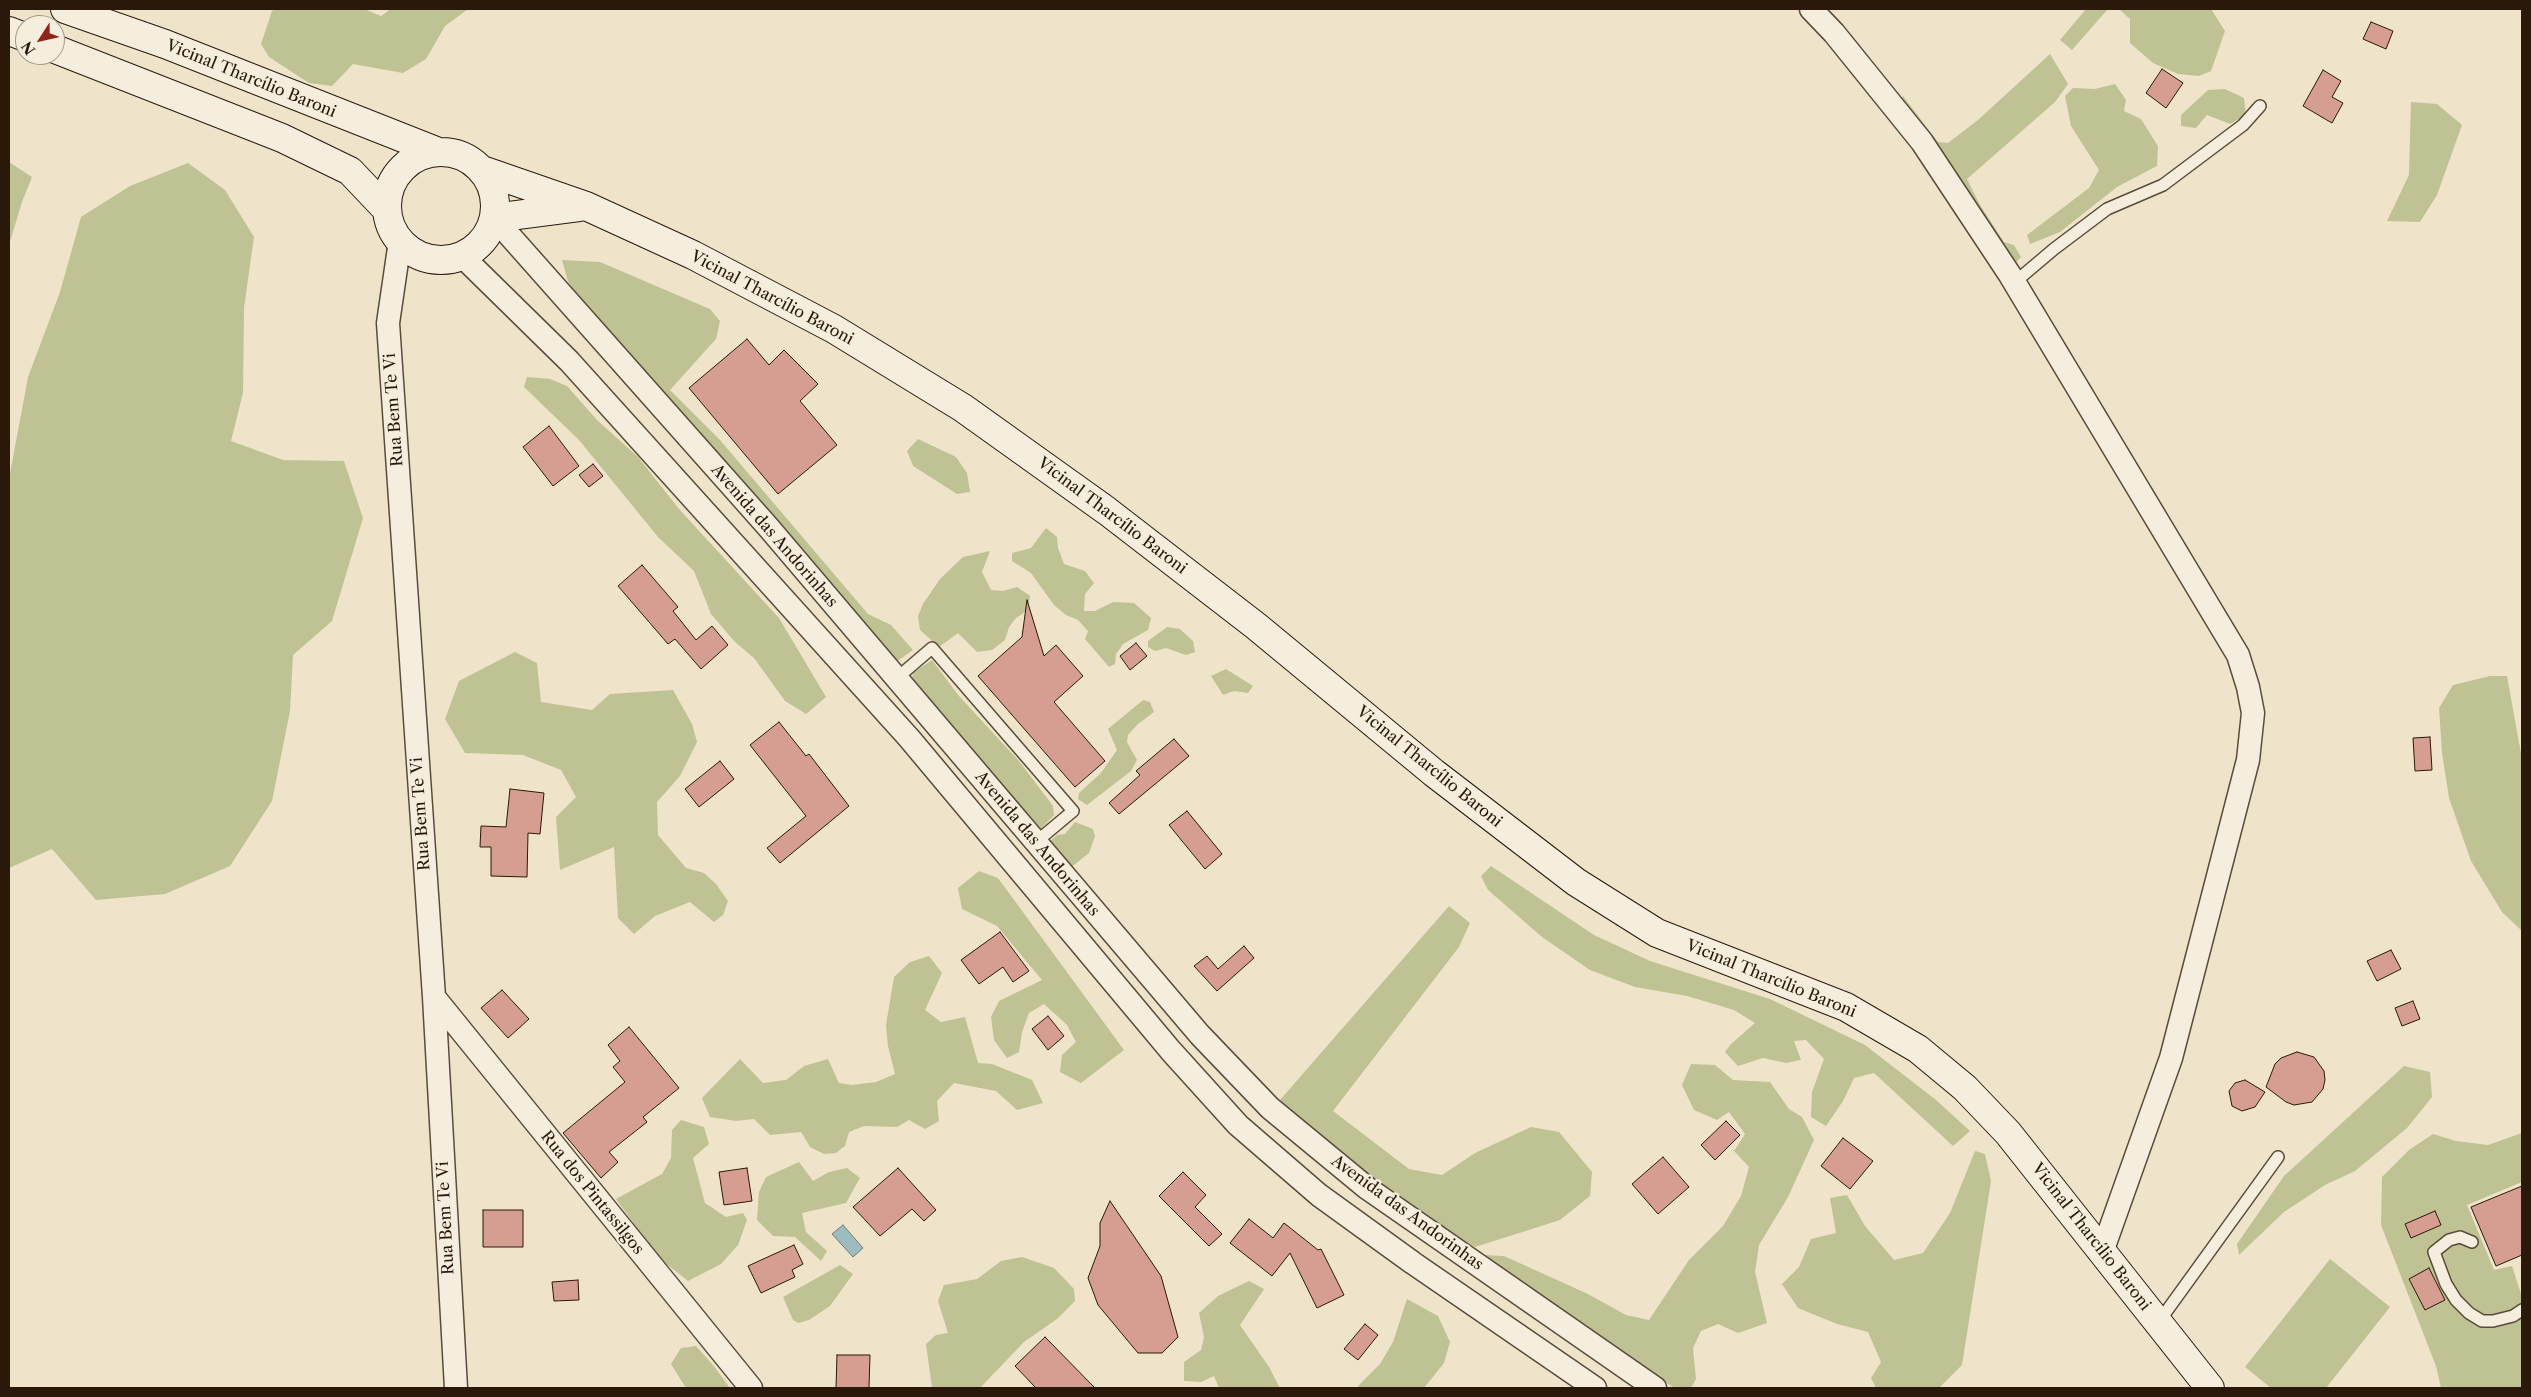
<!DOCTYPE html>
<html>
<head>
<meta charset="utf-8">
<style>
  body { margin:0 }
  #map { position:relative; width:2531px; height:1397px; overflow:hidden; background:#efe4ca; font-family:"Libre Caslon Text",serif }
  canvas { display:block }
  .frame { position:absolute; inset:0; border:10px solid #2a180b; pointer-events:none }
  .north { position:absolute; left:15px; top:15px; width:50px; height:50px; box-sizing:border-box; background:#f5eddd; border:1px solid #a49889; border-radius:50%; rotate:235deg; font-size:14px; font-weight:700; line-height:20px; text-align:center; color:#2a180b }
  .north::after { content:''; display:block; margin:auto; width:18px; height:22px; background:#8f2418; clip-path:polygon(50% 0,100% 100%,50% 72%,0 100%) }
</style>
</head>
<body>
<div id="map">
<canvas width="2531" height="1397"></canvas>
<div class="frame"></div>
<div class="north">N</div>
</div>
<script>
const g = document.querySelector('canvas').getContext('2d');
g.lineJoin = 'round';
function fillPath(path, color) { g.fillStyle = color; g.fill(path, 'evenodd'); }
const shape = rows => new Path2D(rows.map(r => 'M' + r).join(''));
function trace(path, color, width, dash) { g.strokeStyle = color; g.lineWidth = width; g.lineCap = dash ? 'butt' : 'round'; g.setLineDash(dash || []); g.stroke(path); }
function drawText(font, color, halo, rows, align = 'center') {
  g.font = font + ' "Libre Caslon Text",serif'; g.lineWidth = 4.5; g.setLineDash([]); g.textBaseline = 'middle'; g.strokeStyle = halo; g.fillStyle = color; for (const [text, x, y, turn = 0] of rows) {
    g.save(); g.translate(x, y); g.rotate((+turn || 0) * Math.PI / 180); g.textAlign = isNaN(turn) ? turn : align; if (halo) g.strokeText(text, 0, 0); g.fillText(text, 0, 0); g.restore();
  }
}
fillPath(shape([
  [275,9,364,9,381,16,391,9,468,9,445,26,426,59,403,73,353,64,332,86,309,83,269,57,261,44,272,11],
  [2086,9,2108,9,2072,50,2060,40],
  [2119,9,2211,9,2225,31,2211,71,2199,76,2178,74,2153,63,2130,43,2130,19],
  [2050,54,2068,84,2055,102,1967,179,1980,205,2004,242,2014,245,2021,257,2013,266,1898,105,1903,96,1938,142,1948,143,1978,120],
  [2115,84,2126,100,2124,111,2141,119,2158,146,2157,166,2117,187,2060,232,2030,244,2027,235,2089,188,2099,170,2071,126,2065,96,2073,88,2095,89],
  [2225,89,2244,98,2246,115,2230,124,2207,115,2196,128,2181,126,2181,115,2208,90],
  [2411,102,2437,104,2462,125,2437,195,2420,222,2387,221,2409,175],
  [9,162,32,177,22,202,9,245],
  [188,163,225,190,254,237,244,308,243,393,231,441,283,460,344,461,363,518,332,621,293,655,290,711,272,801,230,866,165,894,96,900,52,849,9,868,9,479,28,377,60,292,81,217,130,186],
  [562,260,600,262,710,309,720,321,716,339,670,390,720,440,868,614,891,625,913,650,893,664,583,308,568,281],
  [527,377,550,379,567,386,597,420,638,457,679,509,779,618,826,697,806,714,785,701,754,658,735,642,711,614,694,571,658,537,579,440,524,387],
  [918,439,956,457,967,473,970,492,957,494,913,466,907,451],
  [1046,528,1057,537,1058,548,1064,564,1085,571,1094,583,1085,594,1084,611,1095,611,1113,602,1134,603,1151,618,1148,630,1123,644,1116,654,1115,664,1109,667,1085,639,1088,631,1078,620,1066,615,1054,605,1031,573,1012,561,1012,553,1031,548],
  [990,551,982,572,991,590,1003,591,1017,587,1030,596,1028,610,1016,618,1009,627,1005,640,992,650,977,652,958,633,939,647,920,630,918,616,923,604,940,579,963,557],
  [1167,627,1180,629,1193,641,1195,652,1186,655,1166,648,1155,651,1148,647,1148,641],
  [515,652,537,663,541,702,592,710,610,694,673,690,692,724,697,742,680,776,657,802,658,835,686,868,704,873,716,884,728,901,723,915,714,922,690,902,655,916,634,934,618,918,614,847,560,870,556,817,576,797,561,770,523,755,465,753,445,719,459,681],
  [932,660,959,696,1019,761,1053,806,1054,815,1036,834,911,688,913,673],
  [1226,669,1253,686,1248,693,1234,691,1223,695,1211,676],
  [2490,676,2507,676,2522,759,2521,930,2502,912,2471,861,2449,798,2442,753,2439,708,2453,685],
  [1143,700,1150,702,1154,712,1138,724,1128,735,1127,742,1137,760,1131,771,1087,805,1078,799,1079,793,1101,773,1117,750,1108,729],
  [1075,822,1093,829,1095,836,1089,853,1069,869,1046,845,1057,835,1065,834],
  [1491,866,1594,935,1650,961,1770,999,1865,1045,1936,1100,1970,1131,1953,1146,1874,1073,1854,1078,1843,1101,1826,1126,1811,1117,1812,1092,1824,1059,1806,1040,1794,1041,1801,1060,1786,1063,1763,1058,1738,1066,1725,1052,1731,1044,1755,1023,1734,1010,1687,996,1635,987,1590,970,1542,937,1488,890,1481,876],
  [979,871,998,878,1124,1050,1081,1083,1060,1072,1062,1055,1076,1042,1067,1025,1044,1004,1029,1013,1022,1032,1019,1052,1007,1058,994,1040,991,1017,999,1001,1042,980,997,926,962,909,958,888],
  [1449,906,1470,923,1459,947,1333,1111,1409,1169,1442,1175,1475,1153,1531,1127,1559,1132,1592,1172,1590,1196,1560,1220,1475,1247,1397,1200,1280,1100],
  [929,956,942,973,925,1010,941,1022,965,1017,978,1063,992,1064,1032,1080,1043,1103,1017,1110,996,1091,954,1083,937,1101,939,1121,925,1129,909,1120,897,1127,864,1126,849,1132,845,1146,836,1153,824,1154,810,1147,801,1132,770,1135,754,1119,736,1121,710,1117,702,1098,740,1059,763,1083,786,1080,804,1066,828,1059,839,1083,852,1085,876,1082,895,1074,888,1046,886,1025,894,977,910,962],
  [1691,1064,1715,1065,1733,1080,1770,1082,1789,1109,1802,1117,1814,1140,1788,1197,1759,1245,1755,1272,1767,1323,1738,1333,1718,1324,1701,1331,1693,1348,1696,1379,1691,1388,1675,1388,1631,1362,1494,1266,1485,1255,1504,1256,1588,1294,1626,1315,1649,1320,1689,1260,1723,1226,1741,1196,1749,1167,1734,1151,1745,1134,1729,1112,1717,1120,1694,1110,1682,1085],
  [2404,1066,2430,1072,2432,1097,2407,1128,2355,1171,2325,1185,2284,1212,2239,1255,2237,1244,2284,1176],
  [681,1120,704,1127,709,1144,693,1158,705,1203,726,1217,743,1213,747,1220,738,1245,721,1264,688,1281,659,1258,616,1199,662,1174,671,1158,672,1130],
  [2522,1133,2522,1182,2467,1205,2494,1270,2512,1266,2522,1297,2522,1388,2441,1388,2436,1366,2381,1225,2382,1177,2409,1150,2433,1134,2456,1141,2488,1145],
  [1975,1151,1985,1154,1991,1181,1962,1365,1939,1388,1876,1388,1871,1378,1881,1362,1868,1332,1837,1324,1798,1308,1782,1284,1799,1267,1811,1239,1836,1233,1830,1198,1847,1195,1865,1226,1894,1260,1923,1253,1950,1213],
  [799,1162,813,1181,829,1172,847,1168,860,1178,846,1203,802,1213,806,1232,827,1251,821,1261,795,1237,773,1236,757,1220,759,1192,766,1177],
  [1022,1257,1054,1268,1074,1289,1075,1301,1057,1319,1024,1342,980,1388,932,1388,926,1344,936,1335,948,1333,938,1301,944,1285,977,1279,1001,1261],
  [2330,1259,2390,1307,2326,1388,2271,1388,2245,1367],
  [840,1265,853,1274,830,1306,809,1320,798,1323,793,1320,783,1297],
  [1249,1281,1264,1289,1240,1325,1269,1367,1280,1388,1219,1388,1214,1376,1201,1382,1184,1381,1184,1362,1201,1350,1204,1337,1199,1313,1218,1296],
  [1407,1299,1438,1316,1450,1342,1444,1363,1424,1388,1359,1388,1358,1386,1380,1364,1393,1342],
  [696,1346,713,1365,730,1388,686,1388,671,1364,681,1348]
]), '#bfc292');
const water = shape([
  [843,1225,863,1248,853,1257,832,1234,843,1225]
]);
fillPath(water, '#9dbcc0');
trace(water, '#6f7a78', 1);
const building = shape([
  [2371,22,2393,31,2386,49,2363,39,2371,22],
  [2162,69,2183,83,2166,108,2146,93,2162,69],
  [2323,70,2341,81,2332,97,2343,103,2332,123,2303,106,2323,70],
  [747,339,769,365,784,350,818,384,800,401,837,445,778,494,689,388,747,339],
  [549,426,579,466,553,486,523,447,549,426],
  [593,464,603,476,589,487,579,475,593,464],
  [642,565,678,607,673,611,696,640,712,626,728,645,701,669,675,639,668,644,618,586,642,565],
  [1027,600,1044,656,1056,645,1083,676,1054,702,1105,761,1075,787,978,676,1022,637,1027,600],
  [1136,643,1147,656,1130,670,1120,656,1136,643],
  [779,722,806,756,809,754,849,806,780,863,767,848,806,816,750,745,779,722],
  [2430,737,2432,770,2415,771,2413,738,2430,737],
  [1174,739,1189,756,1119,814,1109,803,1140,775,1136,771,1174,739],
  [720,761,734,779,699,807,685,789,720,761],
  [510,789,544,793,540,834,528,833,527,877,491,876,491,847,480,847,481,826,506,827,510,789],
  [1187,811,1222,854,1205,869,1169,825,1187,811],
  [1000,932,1029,971,1013,982,1003,967,979,984,961,960,1000,932],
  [1244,946,1254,958,1217,991,1194,966,1207,956,1218,969,1244,946],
  [2391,950,2401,969,2377,981,2367,961,2391,950],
  [502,990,529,1019,508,1038,481,1008,502,990],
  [2413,1001,2420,1019,2402,1026,2395,1008,2413,1001],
  [1048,1016,1064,1036,1048,1050,1032,1029,1048,1016],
  [629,1027,679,1088,643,1117,647,1122,609,1152,618,1162,601,1178,563,1133,625,1082,613,1067,620,1061,608,1045,629,1027],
  [2297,1052,2314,1057,2324,1071,2325,1080,2323,1089,2312,1102,2294,1105,2286,1102,2266,1087,2275,1064,2281,1058,2297,1052],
  [2245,1080,2265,1092,2255,1107,2242,1111,2232,1106,2229,1091,2235,1083,2245,1080],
  [1726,1121,1740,1135,1715,1160,1701,1145,1726,1121],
  [1843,1138,1873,1161,1850,1189,1821,1166,1843,1138],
  [1663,1157,1689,1187,1658,1214,1632,1184,1663,1157],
  [747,1168,752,1201,724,1205,719,1172,747,1168],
  [898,1168,936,1210,924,1221,912,1209,880,1236,853,1207,898,1168],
  [1183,1172,1206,1195,1195,1207,1222,1234,1209,1246,1159,1196,1183,1172],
  [2522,1186,2522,1255,2496,1266,2471,1207,2522,1186],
  [1110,1201,1161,1276,1178,1337,1162,1353,1138,1353,1098,1305,1088,1278,1100,1246,1100,1223,1110,1201],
  [483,1210,523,1210,523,1247,483,1247,483,1210],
  [2435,1211,2441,1225,2411,1238,2405,1224,2435,1211],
  [1249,1219,1273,1238,1284,1223,1318,1250,1321,1249,1344,1295,1317,1308,1290,1253,1272,1276,1230,1243,1249,1219],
  [794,1245,803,1264,792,1270,795,1277,761,1293,748,1266,794,1245],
  [2429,1268,2445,1300,2425,1310,2409,1279,2429,1268],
  [578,1280,579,1300,554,1301,552,1282,578,1280],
  [1365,1324,1378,1335,1358,1360,1344,1349,1365,1324],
  [1045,1337,1095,1388,1036,1388,1015,1366,1045,1337],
  [837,1355,870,1355,869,1388,836,1388,837,1355]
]);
fillPath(building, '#d69e91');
trace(building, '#2a180b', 1);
const lane = shape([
  [2015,282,2054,249,2107,209,2163,185,2243,125,2260,106],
  [897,678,932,648,1073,811,1036,842],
  [2472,1242,2460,1237,2449,1240,2434,1252,2446,1284,2456,1300,2469,1313,2482,1321,2493,1321,2513,1316,2522,1310],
  [2158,1323,2278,1157]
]);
const street = shape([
  [1811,9,1834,33,1922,142,2010,275,2238,655,2248,687,2253,713,2248,760,2171,1058,2102,1252],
  [494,218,769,528,1200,1035,1270,1108,1367,1188,1655,1388],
  [400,241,388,323,434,997,456,1388],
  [462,256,569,361,909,738,1171,1051,1238,1125,1319,1195,1413,1263,1595,1388],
  [434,997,751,1388]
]);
const secondary = shape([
  [65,9,165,44,436,151],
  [9,31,25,37],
  [55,49,282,138,350,171,387,210],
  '387 206a54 54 0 1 1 108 0a54 54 0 1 1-108 0Z',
  [482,170,586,206,693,255,834,329,963,408,1107,511,1256,626,1434,773,1576,882,1657,933,1846,1007,1918,1049,1965,1088,2008,1133,2210,1388],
  [494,218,579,207]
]);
trace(lane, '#5b4b3b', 14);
trace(street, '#5b4b3b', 25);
trace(secondary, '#2a180b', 30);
trace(lane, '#f5eddd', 11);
trace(street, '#f5eddd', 22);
trace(secondary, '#f5eddd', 28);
drawText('16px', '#2a180b', '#f5eddd', [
  ["Vicinal Tharcílio Baroni",251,79,22],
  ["Vicinal Tharcílio Baroni",772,298,28],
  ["Rua Bem Te Vi",394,410,-94],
  ["Vicinal Tharcílio Baroni",1112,516,37],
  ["Avenida das Andorinhas",774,536,49],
  ["Vicinal Tharcílio Baroni",1429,767,39],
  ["Rua Bem Te Vi",421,814,-94],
  ["Avenida das Andorinhas",1037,844,50],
  ["Vicinal Tharcílio Baroni",1771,979,22],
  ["Rua dos Pintassilgos",592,1193,51],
  ["Avenida das Andorinhas",1407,1213,36],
  ["Rua Bem Te Vi",446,1218,-93],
  ["Vicinal Tharcílio Baroni",2091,1237,52]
]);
</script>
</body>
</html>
